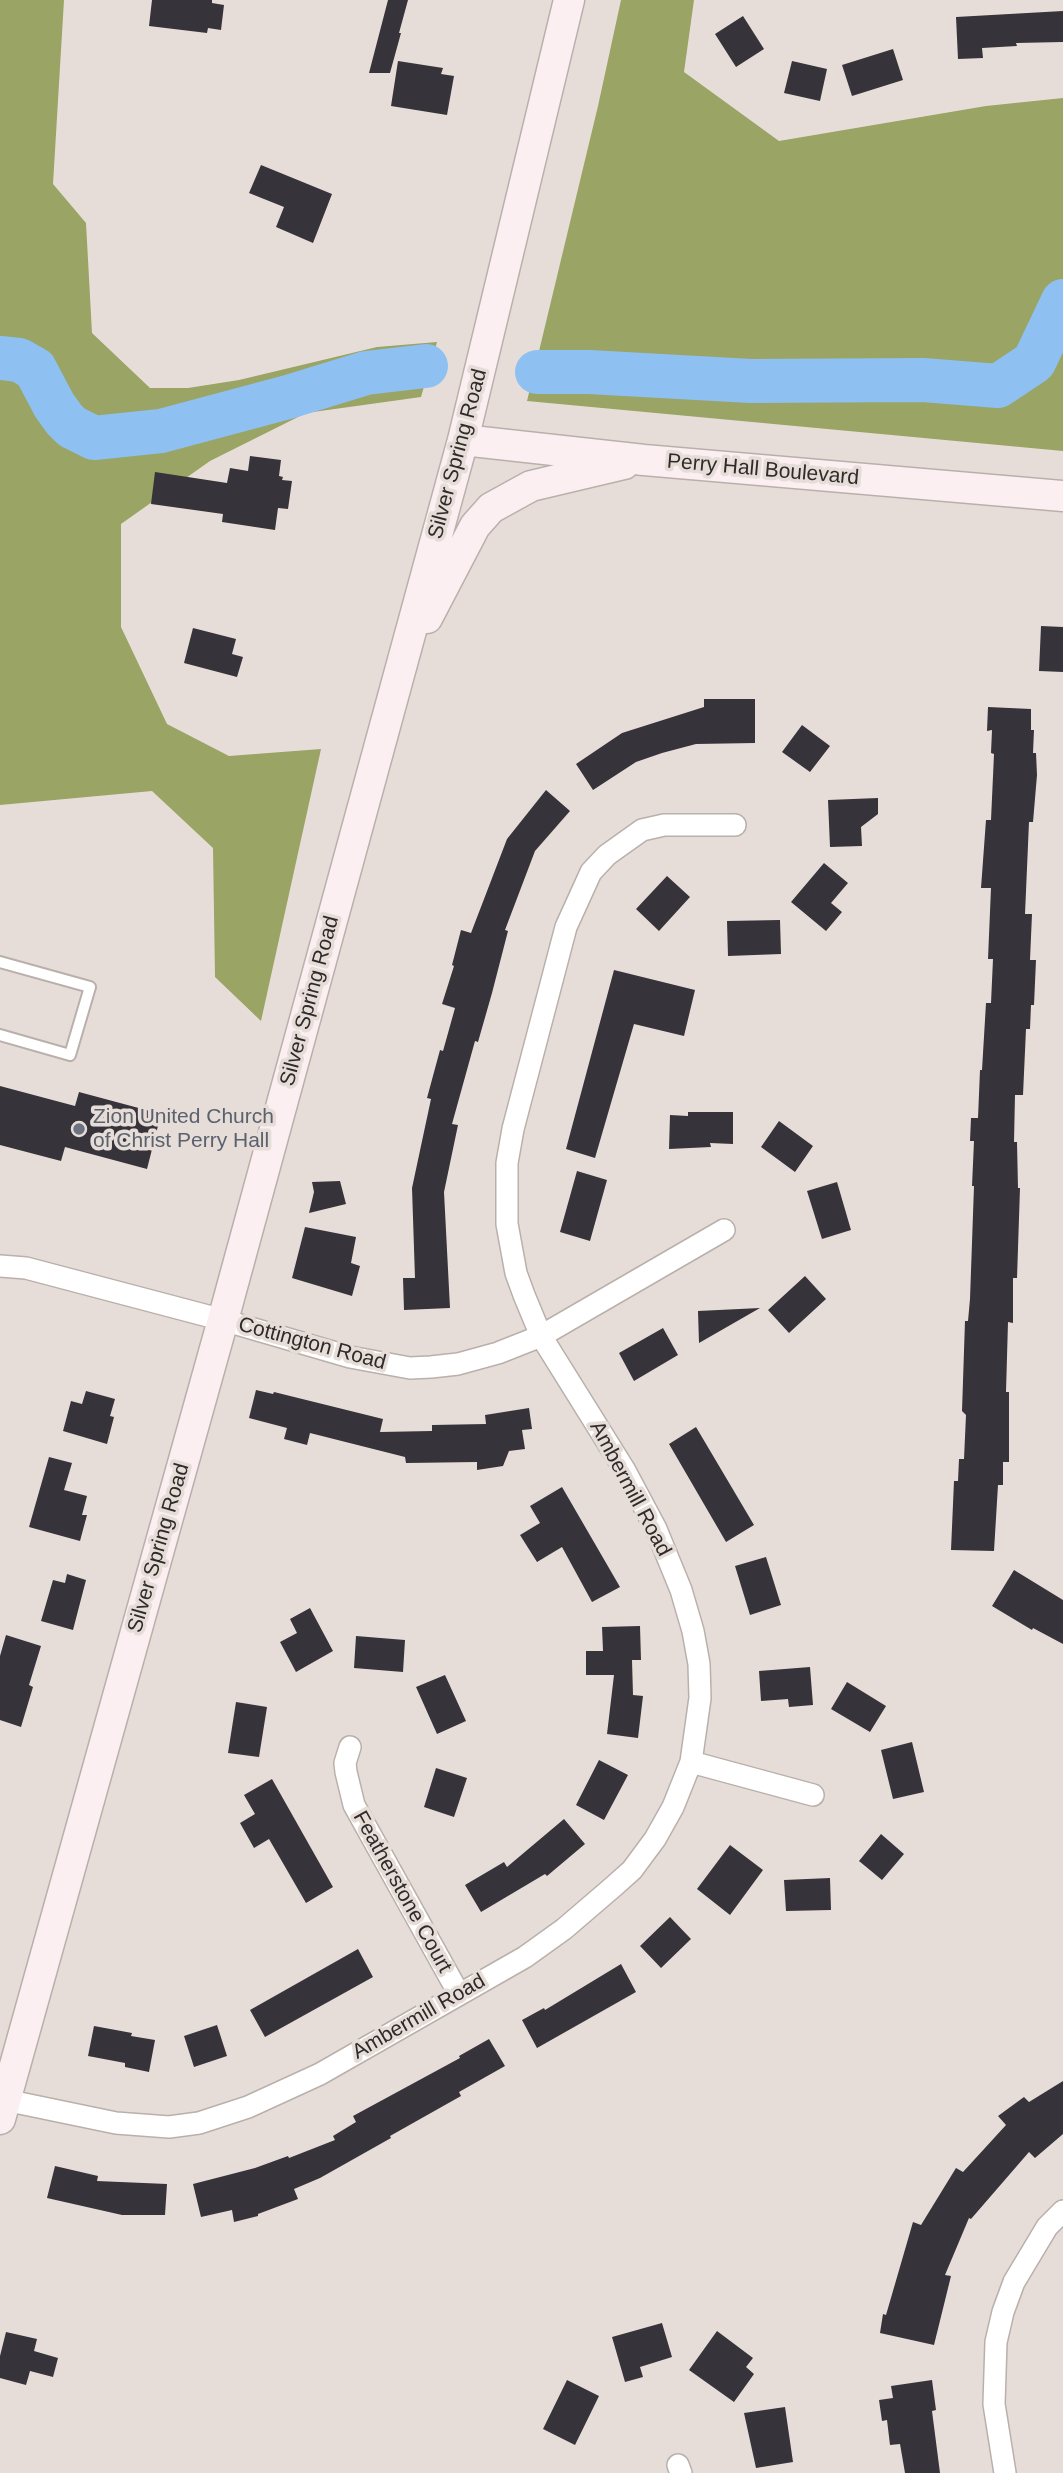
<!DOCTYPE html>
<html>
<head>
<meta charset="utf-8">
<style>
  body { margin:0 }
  canvas { display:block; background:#e7ddd8 }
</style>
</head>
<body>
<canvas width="1063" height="2473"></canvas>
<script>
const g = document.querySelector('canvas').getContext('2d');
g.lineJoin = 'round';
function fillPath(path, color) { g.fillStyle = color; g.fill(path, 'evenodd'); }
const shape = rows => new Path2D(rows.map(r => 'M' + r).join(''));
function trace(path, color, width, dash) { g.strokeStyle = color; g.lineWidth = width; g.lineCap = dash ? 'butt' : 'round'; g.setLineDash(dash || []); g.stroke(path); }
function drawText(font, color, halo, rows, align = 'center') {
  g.font = font + ' Helvetica,sans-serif'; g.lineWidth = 7; g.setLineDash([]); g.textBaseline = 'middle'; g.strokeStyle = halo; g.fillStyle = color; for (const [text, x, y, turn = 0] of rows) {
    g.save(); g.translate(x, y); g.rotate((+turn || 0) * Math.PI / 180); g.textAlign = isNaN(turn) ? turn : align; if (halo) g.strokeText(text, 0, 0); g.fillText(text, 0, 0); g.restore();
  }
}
fillPath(shape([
  [0,0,64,0,53,184,86,223,92,333,150,388,188,388,239,380,377,347,437,342,421,397,306,413,210,461,121,524,121,627,167,724,229,756,321,749,261,1021,215,977,213,848,152,791,0,805],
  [621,0,694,0,684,72,779,141,986,106,1063,98,1063,451,527,401,598,106]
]), '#9aa464');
trace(shape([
  [0,358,19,360,35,369,54,405,64,419,72,427,94,438,161,431,288,397,366,373,426,366],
  [537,372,589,372,751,381,923,380,998,386,1034,362,1063,301]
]), '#8fc0f2', 44);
fillPath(shape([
  [152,0,212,0,212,3,224,5,221,30,208,28,207,33,149,26],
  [388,0,408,0,399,33,401,33,390,73,369,73],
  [1063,11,1063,42,1016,43,1017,46,982,48,983,58,958,59,956,17],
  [743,16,764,49,736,67,715,34],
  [893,49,903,80,852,96,842,65],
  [398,61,443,68,441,74,454,76,447,115,391,106],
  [792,61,827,69,820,101,784,93],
  [261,165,332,194,313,243,276,227,284,207,249,193],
  [250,456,281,460,279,476,283,477,282,480,292,481,288,509,278,508,275,530,222,522,223,514,151,504,155,472,227,483,230,468,248,471],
  [1041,626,1063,627,1063,672,1039,671],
  [193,628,236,639,232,654,243,657,237,677,184,663],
  [704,699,755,699,755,743,696,744,662,753,636,762,593,790,576,764,622,733,704,707],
  [988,707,1031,709,1031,730,1034,730,1033,753,1036,753,1037,775,1033,822,1029,822,1025,914,1032,914,1030,960,1036,960,1034,1005,1031,1005,1030,1029,1026,1029,1023,1095,1015,1095,1014,1142,1017,1142,1018,1188,1020,1188,1017,1278,1013,1278,1013,1323,1008,1322,1006,1392,1009,1392,1009,1462,1003,1462,1003,1485,998,1485,994,1551,951,1550,954,1481,958,1481,959,1459,964,1459,966,1415,962,1411,965,1321,968,1321,970,1299,974,1186,972,1186,974,1141,970,1141,971,1118,978,1118,980,1070,982,1070,986,1003,991,1003,993,959,988,959,991,888,981,888,986,820,991,820,994,754,991,753,992,730,987,731],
  [802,725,830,746,810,772,782,752],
  [546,790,570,811,535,851,505,930,508,931,492,993,478,1042,475,1041,452,1124,458,1125,444,1192,450,1308,404,1310,403,1278,415,1278,412,1188,431,1099,427,1098,440,1050,443,1051,455,1008,442,1004,454,966,452,965,461,930,471,933,507,839],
  [878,798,878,814,861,827,862,846,830,847,828,800],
  [824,863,848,883,831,903,842,912,826,931,791,902],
  [667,876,690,897,659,931,636,909],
  [780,920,781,954,728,956,727,921],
  [614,970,695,990,684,1036,634,1024,595,1158,566,1149],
  [0,1086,75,1106,79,1092,161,1114,147,1169,65,1147,61,1161,0,1145],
  [688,1112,733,1112,733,1144,710,1143,711,1147,669,1149,670,1115,688,1116],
  [779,1121,813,1146,795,1172,761,1147],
  [577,1171,607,1180,590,1241,560,1232],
  [340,1181,346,1204,309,1213,314,1192,312,1182],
  [837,1182,851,1230,822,1239,807,1191],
  [305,1227,356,1237,351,1263,360,1266,352,1296,292,1278],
  [805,1276,826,1299,789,1333,768,1310],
  [760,1308,699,1343,698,1311],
  [663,1328,678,1355,634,1381,619,1353],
  [256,1390,273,1394,274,1392,383,1419,380,1432,432,1431,432,1425,486,1424,485,1415,529,1408,532,1429,522,1430,525,1449,509,1451,503,1466,477,1470,477,1462,406,1463,405,1457,310,1433,307,1445,284,1439,287,1428,249,1418],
  [86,1391,115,1399,110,1416,114,1417,107,1444,63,1431,71,1401,82,1404],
  [696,1427,754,1525,726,1542,669,1444],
  [49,1457,72,1463,64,1490,87,1496,82,1515,87,1515,80,1541,29,1527],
  [562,1487,620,1587,592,1602,562,1547,537,1562,520,1535,540,1523,530,1506],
  [766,1557,781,1605,750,1615,735,1566],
  [1014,1570,1063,1600,1063,1644,1033,1628,1032,1630,992,1606],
  [67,1574,86,1580,73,1630,41,1621,53,1580,65,1583],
  [310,1608,333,1651,296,1672,280,1642,297,1633,290,1619],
  [640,1626,641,1660,632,1660,633,1695,643,1696,638,1738,607,1734,614,1675,586,1675,586,1651,603,1651,602,1627],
  [6,1635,41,1646,29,1685,33,1687,21,1727,0,1720,0,1656],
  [356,1636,405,1640,403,1672,354,1668],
  [810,1667,813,1705,789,1707,788,1699,761,1701,759,1671],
  [445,1675,466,1721,437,1734,416,1687],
  [847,1682,886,1706,870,1732,831,1709],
  [236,1702,267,1707,259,1757,228,1753],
  [912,1742,924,1792,893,1799,881,1750],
  [599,1760,628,1775,604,1820,576,1805],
  [436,1768,467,1778,454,1817,424,1807],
  [272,1779,333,1887,306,1903,269,1839,254,1848,240,1823,255,1814,244,1795],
  [564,1819,585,1844,547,1876,545,1874,481,1912,465,1885,504,1862,507,1867],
  [881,1834,904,1854,882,1880,859,1861],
  [730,1845,763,1870,730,1915,697,1889],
  [830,1878,831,1910,786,1911,784,1880],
  [670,1917,691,1939,661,1968,640,1946],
  [358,1949,373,1977,265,2037,250,2010],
  [621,1964,636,1992,537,2048,522,2020,544,2008,545,2010],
  [217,2025,227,2056,194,2067,184,2036],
  [94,2026,132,2033,131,2036,155,2040,149,2072,125,2067,125,2063,88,2056],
  [489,2039,505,2066,459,2092,461,2096,390,2136,391,2138,320,2178,294,2189,298,2199,258,2214,258,2216,234,2222,232,2210,201,2217,193,2184,255,2168,288,2156,289,2158,335,2140,333,2136,356,2122,353,2116,460,2058,459,2056],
  [1063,2081,1063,2134,1035,2158,1029,2152,971,2219,969,2218,945,2275,951,2276,934,2345,880,2333,883,2314,886,2315,913,2222,921,2225,956,2168,963,2172,1006,2125,998,2116,1024,2097,1029,2102],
  [55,2166,98,2176,97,2181,167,2184,165,2215,122,2215,47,2198],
  [662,2323,672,2357,640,2367,643,2377,625,2382,612,2337],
  [717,2331,753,2358,746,2367,754,2374,734,2402,689,2370],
  [6,2332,37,2339,34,2351,58,2358,53,2377,30,2371,26,2385,0,2378,0,2356],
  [567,2380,599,2396,575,2445,543,2429],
  [932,2380,936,2410,932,2411,940,2473,905,2473,900,2444,890,2445,887,2420,882,2421,879,2400,893,2398,891,2386],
  [785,2407,793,2462,756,2468,744,2413]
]), '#37333a');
const service = shape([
  [0,962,90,987,70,1055,0,1035]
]);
const minor = shape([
  [0,1266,26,1268,223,1320,350,1357,410,1368,431,1367,458,1364,498,1353,541,1336,724,1230],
  [350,1747,345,1763,346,1772,354,1805,459,1994],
  [691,1762,813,1795],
  [5,2100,116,2123,169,2127,199,2123,248,2107,320,2074,525,1957,564,1929,613,1887,632,1870,655,1839,673,1807,691,1762,700,1698,699,1664,693,1631,681,1590,656,1529,624,1469,541,1336,524,1295,516,1273,507,1224,507,1163,513,1129,566,927,591,872,607,855,642,830,664,825,735,825],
  [678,2465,681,2473],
  [1005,2473,994,2404,996,2342,1003,2312,1014,2282,1047,2227,1063,2211]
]);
const secondary = shape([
  [463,440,644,460,1063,496],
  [427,618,475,526,491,508,531,486,624,464],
  [0,2119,223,1320,463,440,569,0]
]);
trace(service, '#bab0ab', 14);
trace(minor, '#bab0ab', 24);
trace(secondary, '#bab0ab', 33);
trace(service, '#fff', 10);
trace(minor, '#fff', 21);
trace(secondary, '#fbeff2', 30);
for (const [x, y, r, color] of [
  [79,1129,7,"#6b7280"]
]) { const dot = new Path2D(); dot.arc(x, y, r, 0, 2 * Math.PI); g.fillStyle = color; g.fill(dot); trace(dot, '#e7ddd8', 2.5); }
drawText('21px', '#2e2b29', '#e7ddd8', [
  ["Silver Spring Road",458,454,-75],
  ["Perry Hall Boulevard",763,470,5],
  ["Silver Spring Road",310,1001,-75],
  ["Cottington Road",312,1344,15],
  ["Ambermill Road",630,1489,62],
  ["Silver Spring Road",159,1548,-74],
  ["Featherstone Court",402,1892,61],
  ["Ambermill Road",419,2017,-30]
]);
drawText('21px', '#5b616d', '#e7ddd8', [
  ["Zion United Church",93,1117],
  ["of Christ Perry Hall",93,1141]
], 'left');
</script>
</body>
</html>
